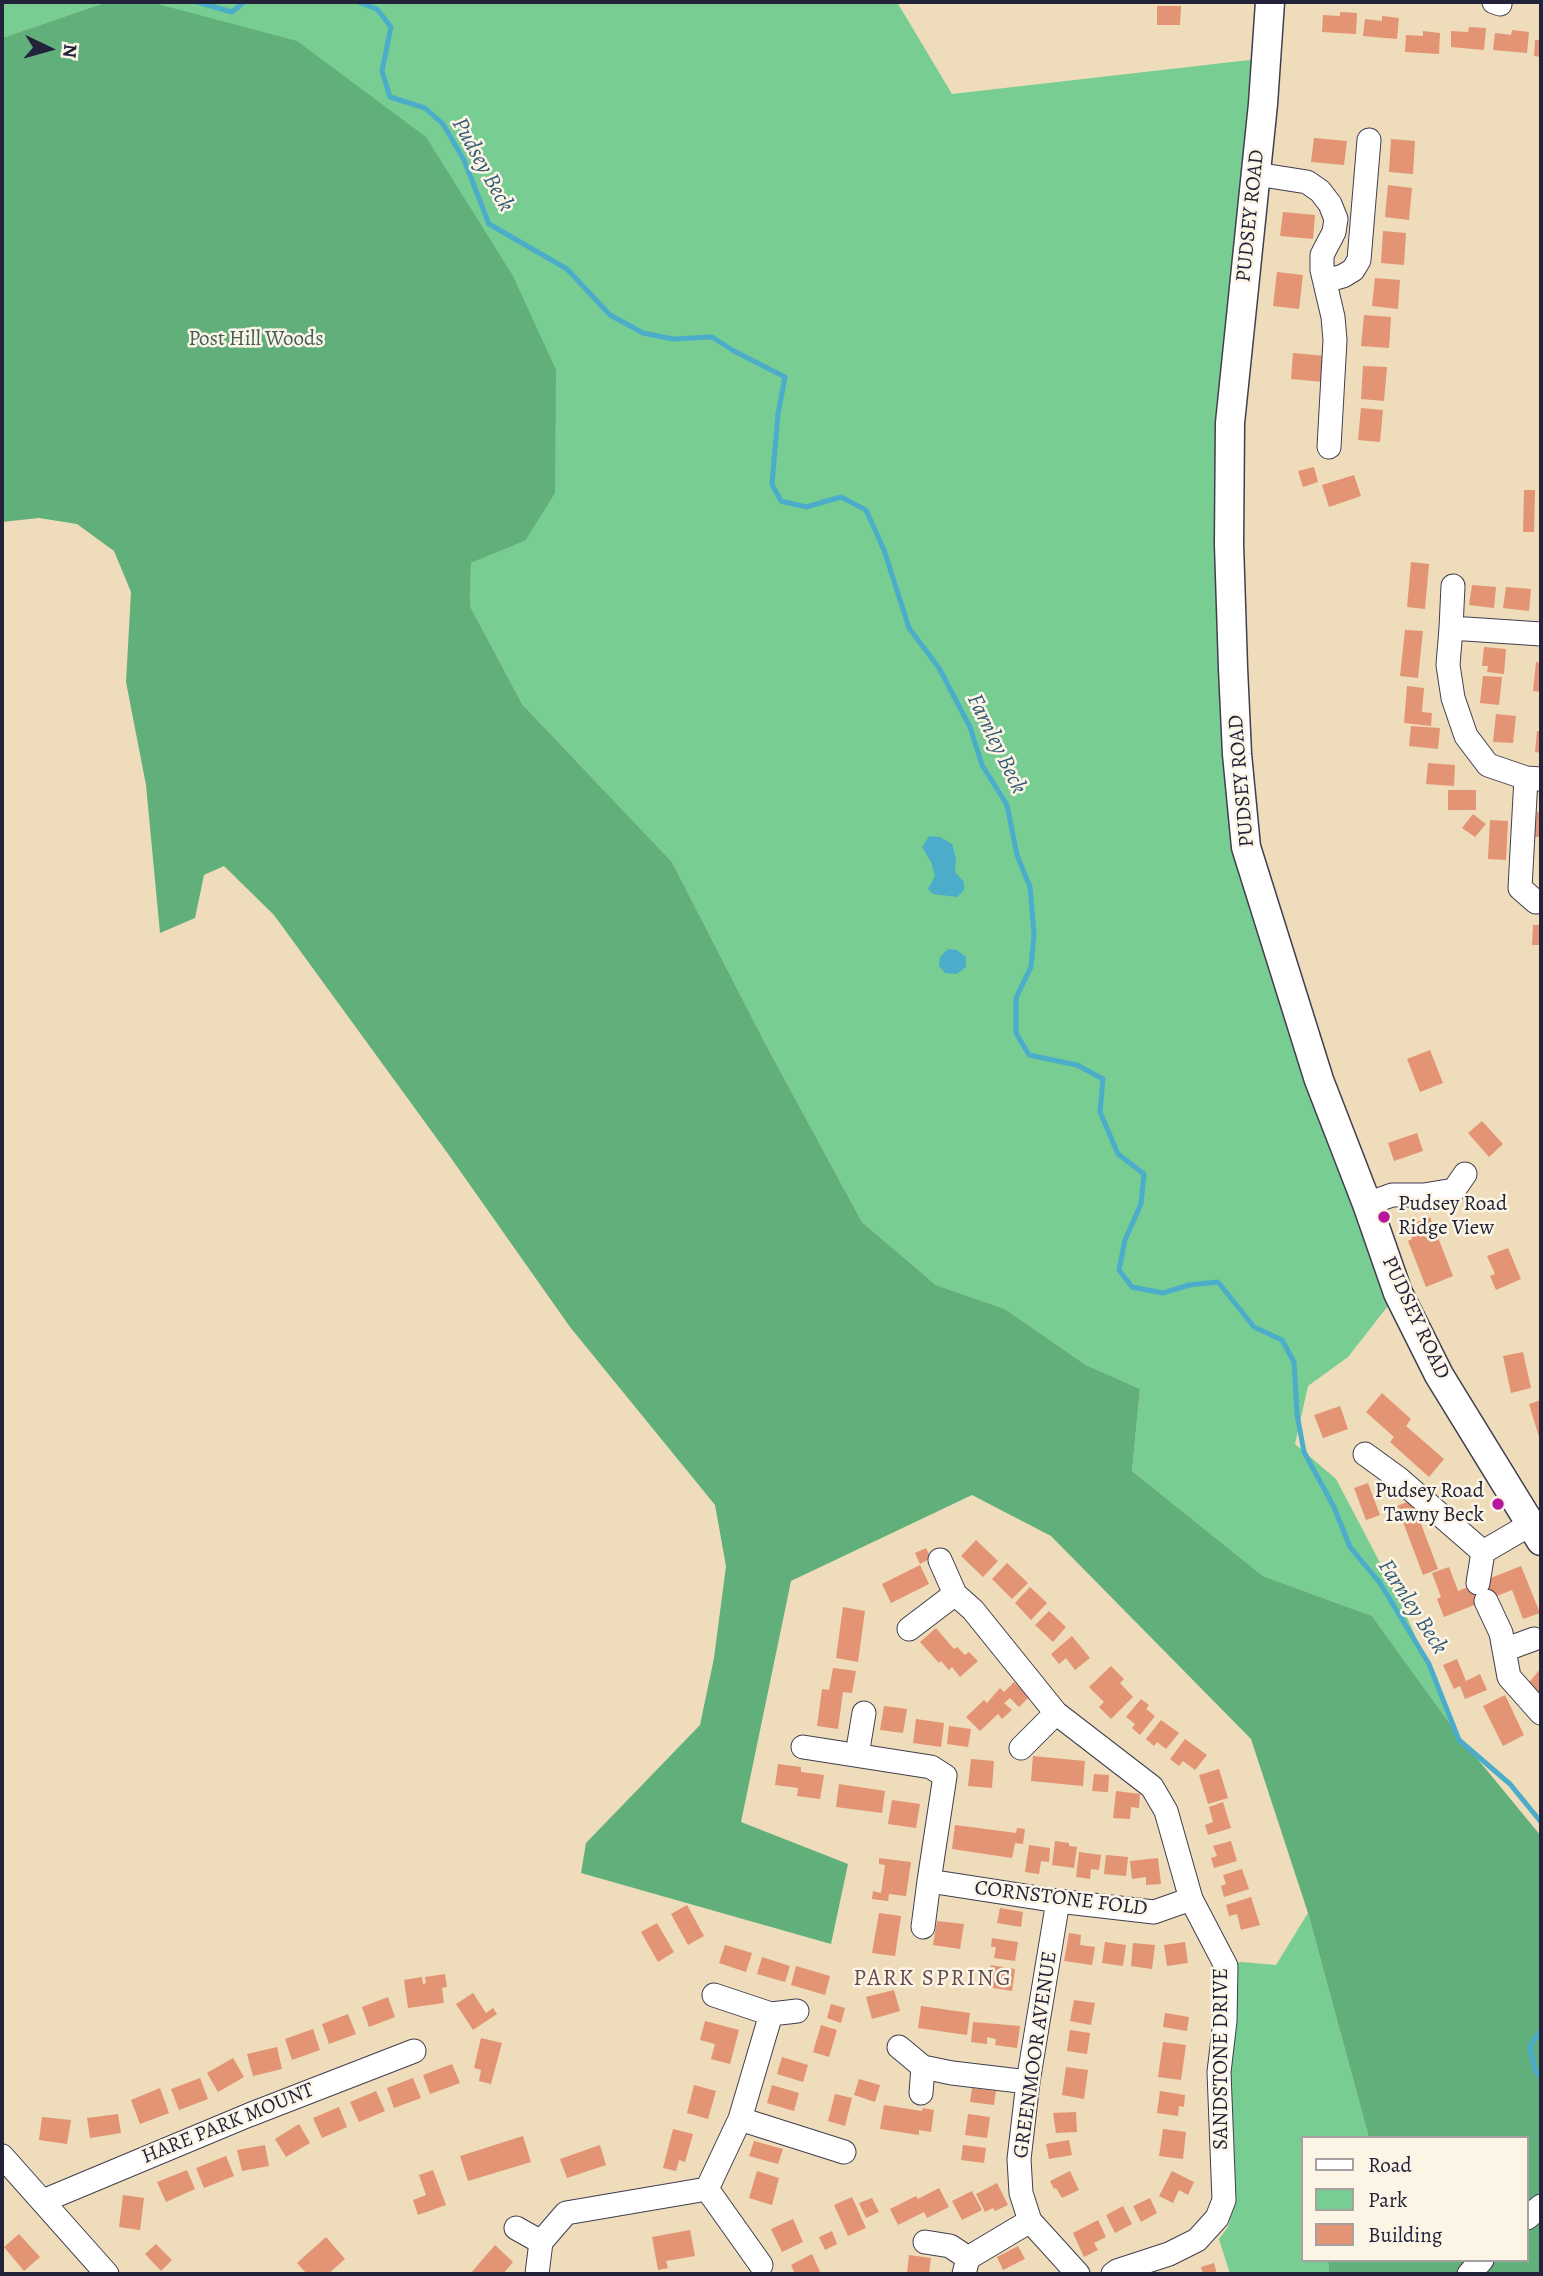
<!DOCTYPE html>
<html>
<head>
<meta charset="utf-8">
<style>
  body { margin:0 }
  #map { position:relative; width:1543px; height:2276px; overflow:hidden; background:#eedcba; font-family:Alegreya,serif }
  canvas { display:block }
  .frame { position:absolute; inset:0; border:4px solid #22223b; pointer-events:none }
  .legend { position:absolute; left:1301px; top:2136px; width:228px; height:126px; box-sizing:border-box; background:#fcf5e5; border:2px solid #a5a1a1; margin:0; padding:9px 12px; list-style:none; font-size:21px; color:#22223b }
  .legend li { display:flex; align-items:center; gap:14px; height:35px }
  .legend b { width:35px; border:2px solid #a5a1a1 }
  .north { position:absolute; left:14px; top:14px; width:70px; height:70px; -webkit-text-stroke:5px #fcf5e5; paint-order:stroke; rotate:95deg; font-size:19px; font-weight:700; line-height:28px; text-align:center; color:#22223b }
  .north::after { content:''; display:block; margin:auto; width:24px; height:32px; background:#22223b; clip-path:polygon(50% 0,100% 100%,50% 72%,0 100%) }
</style>
</head>
<body>
<div id="map">
<canvas width="1543" height="2276"></canvas>
<div class="frame"></div>
<ul class="legend">
<li><b style="height:9px;background:#fff"></b>Road</li>
<li><b style="height:19px;background:#77cd92"></b>Park</li>
<li><b style="height:19px;background:#e29474"></b>Building</li>
</ul>
<div class="north">N</div>
</div>
<script>
const g = document.querySelector('canvas').getContext('2d');
g.lineJoin = 'round';
function fillPath(path, color) { g.fillStyle = color; g.fill(path, 'evenodd'); }
const shape = rows => new Path2D(rows.map(r => 'M' + r).join(''));
function trace(path, color, width, dash) { g.strokeStyle = color; g.lineWidth = width; g.lineCap = dash ? 'butt' : 'round'; g.setLineDash(dash || []); g.stroke(path); }
function drawText(font, color, halo, rows, align = 'center') {
  g.font = font + ' Alegreya,serif'; g.lineWidth = 5; g.setLineDash([]); g.textBaseline = 'middle'; g.strokeStyle = halo; g.fillStyle = color; for (const [text, x, y, turn = 0] of rows) {
    g.save(); g.translate(x, y); g.rotate((+turn || 0) * Math.PI / 180); g.textAlign = isNaN(turn) ? turn : align; if (halo) g.strokeText(text, 0, 0); g.fillText(text, 0, 0); g.restore();
  }
}
fillPath(shape([
  [2,2,107,2,2,38],
  [150,2,897,2,952,94,1267,58,1230,423,1246,847,1398,1293,1348,1357,1308,1386,1295,1444,1336,1479,1397,1595,1461,1739,1372,1616,1263,1576,1132,1471,1140,1389,1086,1365,1005,1309,936,1285,862,1222,765,1043,672,862,522,704,470,606,471,563,525,541],
  [1308,1913,1369,2138,1303,2138,1303,2260,1328,2260,1329,2274,1230,2274,1219,2239,1228,2227,1231,2214,1224,2200,1226,1966,1241,1962,1276,1965]
]), '#77cd92');
fillPath(shape([
  [107,2,150,2,297,41,426,137,513,276,556,370,555,493,525,541,471,563,470,606,522,704,672,862,765,1043,862,1222,936,1285,1005,1309,1086,1365,1140,1389,1132,1471,1263,1576,1372,1616,1461,1739,1541,1836,1541,2274,1329,2274,1328,2260,1527,2260,1527,2138,1369,2138,1308,1913,1251,1739,1051,1536,972,1495,791,1581,741,1822,848,1864,831,1944,581,1873,586,1843,700,1725,714,1658,726,1566,715,1505,570,1327,446,1151,274,915,224,866,204,875,195,918,160,933,146,785,126,682,131,592,114,551,77,524,39,518,2,522,2,38]
]), '#61b07c');
fillPath(shape([
  [929,836,940,837,952,844,956,858,955,872,964,882,964,890,957,897,933,894,928,889,935,876,931,862,922,847],
  [948,949,957,950,966,957,966,967,957,974,945,973,939,966,940,957]
]), '#4cadcb');
trace(shape([
  [197,2,232,12,244,2],
  [358,2,377,9,391,27,382,71,390,97,425,108,443,124,464,160,489,224,567,269,610,315,643,333,673,339,712,337,734,351,785,377,778,414,772,484,781,501,806,507,841,497,866,510,884,550,909,628,939,668,970,727,982,765,1007,805,1017,855,1030,887,1034,934,1031,967,1016,998,1016,1033,1029,1055,1077,1065,1103,1079,1100,1112,1118,1154,1144,1174,1141,1204,1125,1240,1119,1270,1132,1287,1163,1293,1189,1285,1218,1282,1254,1327,1282,1340,1294,1362,1297,1414,1304,1452,1334,1507,1350,1547,1380,1583,1429,1664,1459,1740,1510,1784,1541,1822],
  [1541,2030,1530,2046,1535,2071,1541,2077]
]), '#4cadcb', 5);
fillPath(shape([
  [1157,6,1181,6,1180,25,1157,25],
  [1340,12,1357,13,1356,34,1322,32,1323,15,1340,16],
  [1382,16,1399,18,1397,39,1363,36,1365,19,1382,21],
  [1469,27,1486,28,1484,50,1451,47,1451,31,1468,32],
  [1512,30,1529,32,1527,53,1493,50,1495,33,1511,35],
  [1423,31,1440,33,1439,54,1405,52,1406,35,1423,36],
  [1535,40,1541,40,1541,57,1534,56],
  [1314,138,1347,141,1344,165,1311,162],
  [1391,139,1415,141,1413,174,1389,172],
  [1388,185,1412,188,1409,220,1385,217],
  [1283,212,1315,215,1313,239,1280,236],
  [1383,231,1406,233,1404,265,1381,263],
  [1277,272,1303,275,1299,309,1273,306],
  [1375,278,1400,280,1398,309,1372,306],
  [1364,315,1391,317,1389,348,1361,346],
  [1293,353,1326,356,1324,382,1291,379],
  [1363,366,1387,367,1384,401,1361,399],
  [1361,408,1383,410,1380,442,1358,440],
  [1314,467,1318,482,1303,487,1298,471],
  [1354,475,1361,496,1329,507,1322,485],
  [1524,490,1535,490,1534,532,1523,532],
  [1411,562,1429,564,1425,609,1407,607],
  [1472,585,1496,587,1494,608,1469,605],
  [1506,587,1531,589,1529,611,1503,608],
  [1405,630,1423,631,1418,678,1400,676],
  [1484,647,1506,649,1504,674,1487,672,1488,666,1482,666],
  [1536,662,1541,663,1541,692,1533,691],
  [1483,676,1502,677,1499,705,1480,703],
  [1407,686,1424,688,1422,712,1432,713,1431,726,1404,723],
  [1496,714,1516,716,1513,743,1493,742],
  [1411,726,1440,728,1438,749,1409,746],
  [1537,731,1541,732,1541,753,1535,752],
  [1428,763,1455,765,1454,786,1426,784],
  [1448,790,1476,790,1476,810,1448,810],
  [1537,812,1541,812,1541,837,1534,837],
  [1473,814,1486,824,1475,837,1462,828],
  [1490,820,1508,821,1506,860,1488,859],
  [1533,925,1541,925,1541,945,1532,945],
  [1430,1050,1443,1083,1420,1092,1407,1059],
  [1482,1121,1503,1144,1489,1157,1468,1133],
  [1417,1133,1423,1151,1394,1161,1388,1143],
  [1430,1217,1453,1276,1426,1287,1408,1241,1412,1239,1407,1226],
  [1508,1248,1521,1279,1496,1290,1490,1276,1495,1274,1487,1256],
  [1523,1352,1531,1388,1511,1393,1503,1356],
  [1382,1393,1411,1419,1406,1426,1444,1459,1429,1477,1390,1442,1394,1437,1366,1412],
  [1541,1400,1541,1436,1539,1437,1529,1404],
  [1340,1406,1348,1429,1323,1438,1314,1415],
  [1368,1483,1380,1515,1366,1520,1354,1488],
  [1412,1500,1438,1569,1423,1575,1397,1506],
  [976,1540,998,1561,983,1577,961,1556],
  [926,1548,931,1558,920,1564,915,1553],
  [1007,1563,1028,1583,1012,1599,992,1579],
  [920,1565,929,1584,891,1603,882,1584],
  [1521,1566,1540,1613,1523,1619,1512,1590,1444,1617,1437,1599,1441,1597,1432,1573,1449,1567,1458,1591],
  [1030,1587,1047,1603,1031,1620,1015,1603],
  [843,1607,865,1611,858,1662,836,1658],
  [1049,1611,1066,1627,1053,1642,1035,1625],
  [936,1628,954,1649,957,1647,965,1655,969,1652,978,1661,960,1677,952,1667,949,1670,941,1661,939,1663,920,1642],
  [1072,1636,1090,1658,1075,1670,1066,1658,1059,1664,1051,1654],
  [1457,1659,1466,1681,1480,1674,1487,1690,1465,1699,1460,1686,1454,1689,1443,1665],
  [1111,1666,1124,1679,1120,1683,1133,1697,1111,1719,1099,1707,1104,1702,1089,1687],
  [833,1668,856,1671,852,1693,843,1692,838,1729,817,1726,822,1689,829,1690],
  [1541,1668,1541,1698,1526,1686],
  [1014,1682,1029,1697,1019,1707,1010,1698,1004,1703,1012,1710,1002,1719,998,1714,980,1731,966,1717,984,1700,987,1703,1000,1688,1004,1692],
  [1505,1695,1524,1735,1503,1746,1483,1706],
  [1141,1699,1149,1705,1146,1709,1155,1716,1140,1735,1132,1728,1135,1724,1126,1717],
  [884,1706,907,1709,903,1733,880,1730],
  [916,1719,944,1723,941,1747,913,1743],
  [1161,1720,1179,1733,1166,1749,1157,1742,1154,1746,1146,1739],
  [949,1726,971,1729,968,1747,947,1744],
  [1185,1739,1207,1755,1195,1770,1183,1761,1179,1766,1170,1759],
  [1033,1756,1085,1761,1083,1786,1031,1781],
  [971,1759,994,1761,992,1788,968,1786],
  [778,1764,801,1767,801,1772,824,1775,820,1799,797,1796,798,1788,775,1785],
  [1219,1769,1228,1798,1208,1804,1199,1775],
  [1094,1774,1109,1775,1108,1792,1092,1791],
  [839,1784,885,1791,882,1813,836,1807],
  [1116,1791,1140,1794,1139,1808,1131,1807,1130,1819,1113,1818],
  [892,1800,920,1804,916,1828,888,1824],
  [1223,1802,1231,1828,1208,1835,1205,1825,1213,1822,1209,1807],
  [955,1825,1016,1833,1017,1828,1025,1829,1023,1844,1015,1843,1012,1858,952,1849],
  [1055,1841,1069,1843,1069,1846,1077,1847,1074,1868,1052,1865],
  [1231,1841,1237,1861,1214,1868,1211,1858,1217,1856,1213,1846],
  [1029,1845,1050,1848,1049,1862,1041,1861,1039,1874,1025,1872],
  [1079,1852,1101,1855,1099,1870,1091,1869,1090,1879,1076,1877],
  [1106,1855,1128,1857,1126,1876,1104,1874],
  [879,1858,911,1862,906,1896,889,1894,888,1901,872,1899,873,1891,881,1893,885,1865,879,1864],
  [1158,1858,1161,1884,1146,1885,1146,1877,1132,1879,1130,1861],
  [1242,1869,1249,1889,1224,1897,1221,1886,1226,1884,1223,1875],
  [1251,1897,1260,1925,1241,1930,1237,1914,1229,1916,1226,1905],
  [687,1905,704,1936,688,1945,671,1914],
  [1000,1908,1023,1912,1021,1927,997,1923],
  [879,1913,901,1916,895,1956,872,1953],
  [937,1921,964,1924,960,1949,933,1945],
  [657,1923,674,1952,658,1962,641,1932],
  [1069,1933,1081,1935,1080,1945,1095,1947,1092,1965,1064,1961],
  [992,1938,1018,1942,1015,1961,994,1958,996,1947,991,1947],
  [1105,1942,1126,1945,1123,1966,1102,1963],
  [1185,1942,1188,1963,1167,1966,1164,1945],
  [1133,1943,1155,1945,1152,1969,1131,1966],
  [725,1945,752,1953,746,1972,719,1963],
  [762,1957,790,1966,785,1982,757,1974],
  [991,1965,1015,1969,1012,1991,987,1987],
  [796,1966,830,1976,825,1995,791,1985],
  [445,1974,447,1987,442,1988,444,2003,408,2008,404,1980,422,1977,423,1984,426,1983,425,1977],
  [894,1990,900,2011,872,2019,866,1997],
  [473,1993,486,2013,493,2008,497,2014,473,2030,456,2004],
  [388,1997,395,2017,369,2027,362,2007],
  [1074,2000,1095,2003,1091,2025,1070,2021],
  [831,2004,845,2008,841,2023,827,2018],
  [921,2006,970,2013,967,2035,918,2028],
  [1165,2013,1189,2017,1187,2031,1163,2027],
  [348,2014,356,2034,329,2044,322,2024],
  [705,2021,739,2030,730,2064,711,2059,715,2044,700,2040],
  [973,2022,1020,2026,1017,2048,995,2045,996,2039,987,2037,987,2044,971,2042],
  [821,2025,837,2030,829,2057,813,2052],
  [313,2029,320,2050,292,2060,285,2039],
  [1070,2030,1090,2033,1087,2054,1067,2051],
  [481,2038,502,2043,491,2084,479,2081,481,2070,474,2068],
  [1163,2042,1186,2045,1181,2080,1158,2077],
  [277,2047,282,2069,253,2076,247,2054],
  [782,2057,808,2065,803,2082,777,2074],
  [233,2058,244,2077,218,2092,207,2073],
  [452,2064,460,2083,430,2094,423,2075],
  [1066,2067,1088,2070,1084,2099,1062,2095],
  [200,2078,208,2099,179,2110,171,2089],
  [413,2078,421,2098,394,2108,387,2088],
  [859,2079,880,2085,875,2102,854,2095],
  [694,2085,716,2091,708,2119,687,2113],
  [772,2085,799,2093,794,2111,767,2103],
  [160,2088,169,2113,140,2124,131,2100],
  [972,2088,996,2091,994,2105,970,2102],
  [376,2091,385,2111,359,2122,350,2102],
  [1160,2091,1185,2095,1184,2107,1179,2106,1178,2116,1157,2113],
  [835,2094,852,2098,845,2126,828,2121],
  [884,2105,922,2111,923,2108,934,2110,931,2132,919,2130,919,2135,880,2129],
  [339,2107,347,2127,322,2138,313,2118],
  [1076,2112,1077,2132,1056,2133,1053,2113],
  [118,2114,121,2133,90,2138,87,2118],
  [968,2114,990,2117,987,2138,965,2135],
  [42,2117,71,2120,67,2144,39,2140],
  [299,2124,310,2143,286,2157,275,2139],
  [673,2129,693,2134,685,2162,679,2160,676,2171,663,2168],
  [1163,2129,1186,2132,1183,2159,1159,2156],
  [523,2136,531,2162,468,2181,460,2156],
  [1069,2140,1072,2155,1049,2159,1046,2144],
  [754,2141,783,2149,778,2164,749,2156],
  [265,2145,269,2166,242,2171,237,2150],
  [600,2145,606,2165,567,2178,560,2159],
  [963,2145,986,2148,984,2163,961,2160],
  [226,2156,234,2176,204,2188,196,2168],
  [187,2170,195,2189,166,2202,157,2182],
  [433,2170,446,2205,418,2215,413,2200,426,2195,419,2175],
  [757,2171,779,2178,772,2205,749,2198],
  [1070,2171,1079,2190,1062,2198,1056,2188,1054,2189,1050,2181],
  [1172,2171,1194,2182,1188,2195,1179,2190,1173,2203,1159,2196],
  [997,2183,1008,2205,995,2211,993,2208,985,2212,976,2194],
  [939,2188,949,2207,927,2218,924,2212,898,2225,890,2209,916,2196,918,2199],
  [972,2191,982,2210,962,2220,952,2201],
  [123,2195,144,2198,140,2230,119,2227],
  [852,2197,866,2228,848,2236,834,2205],
  [872,2198,879,2212,866,2218,859,2203],
  [1150,2198,1157,2213,1141,2222,1133,2206],
  [1123,2206,1132,2224,1115,2233,1106,2215],
  [793,2219,803,2242,782,2252,771,2229],
  [1098,2220,1106,2237,1094,2243,1098,2250,1084,2257,1073,2233],
  [690,2230,695,2256,666,2261,668,2268,658,2270,652,2237],
  [832,2231,837,2244,825,2250,819,2237],
  [19,2234,40,2257,24,2271,4,2247],
  [326,2237,345,2259,328,2274,307,2274,297,2263],
  [156,2244,172,2260,161,2271,145,2254],
  [495,2245,513,2262,503,2274,470,2274],
  [1018,2246,1025,2259,1003,2270,997,2257],
  [812,2254,821,2274,795,2274,791,2265],
  [909,2255,931,2258,929,2274,907,2274],
  [1214,2263,1217,2274,1203,2274,1201,2267]
]), '#e29474');
const minor = shape([
  [1494,2,1500,4],
  [1256,174,1307,182,1320,191,1330,204,1336,219,1334,232,1322,255,1322,270,1333,317,1335,340,1329,447],
  [1325,281,1343,276,1353,270,1359,260,1369,140],
  [1451,628,1453,586],
  [1541,634,1451,628,1448,665,1453,698,1466,736,1488,765,1526,778,1541,779],
  [1526,778,1520,888,1536,902],
  [1367,1204,1392,1195,1424,1195,1454,1190,1465,1174],
  [1365,1454,1398,1478,1483,1552,1478,1583],
  [1483,1552,1531,1524],
  [940,1560,955,1594],
  [1486,1601,1501,1633,1509,1677,1541,1713],
  [909,1629,955,1594,973,1610,1056,1713,1152,1787,1166,1811,1191,1899,1226,1966,1225,2021,1219,2072,1224,2200,1217,2218,1197,2240,1169,2254,1117,2271,1113,2274],
  [1504,1650,1534,1639],
  [803,1747,931,1767,945,1776,929,1881,1058,1901,1154,1912,1191,1899],
  [1021,1748,1056,1713],
  [857,1755,864,1713],
  [1058,1901,1028,2082,1019,2159,1021,2193,1030,2221,1078,2274],
  [923,1927,929,1881],
  [771,2014,797,2011],
  [899,2047,923,2067,952,2073,1028,2082],
  [921,2093,923,2067],
  [740,2119,844,2152],
  [2,2156,107,2274],
  [707,2189,761,2265],
  [43,2201,249,2115,414,2051],
  [1527,2218,1541,2206],
  [516,2228,541,2242],
  [925,2242,950,2246,968,2258],
  [537,2274,541,2242,566,2213,707,2189,740,2119,771,2014,714,1995],
  [964,2274,968,2258,1030,2221],
  [1469,2274,1482,2260]
]);
const major = shape([
  [1270,2,1263,104,1230,423,1229,544,1233,668,1237,754,1246,847,1319,1080,1367,1204,1398,1293,1439,1375,1541,1541]
]);
trace(minor, '#413e4e', 25);
trace(major, '#413e4e', 31);
trace(minor, '#fff', 23);
trace(major, '#fff', 28);
for (const [x, y, r, color] of [
  [1384,1217,7,"#b5179e"],
  [1498,1504,7,"#b5179e"]
]) { const dot = new Path2D(); dot.arc(x, y, r, 0, 2 * Math.PI); g.fillStyle = color; g.fill(dot); trace(dot, '#fcf5e5', 2.5); }
drawText('21px', '#22223b', '#fcf5e5', [
  ["PUDSEY ROAD",1251,216,-84],
  ["PUDSEY ROAD",1242,781,-95],
  ["PUDSEY ROAD",1415,1318,65],
  ["CORNSTONE FOLD",1061,1899,7],
  ["GREENMOOR AVENUE",1036,2055,-82],
  ["SANDSTONE DRIVE",1222,2059,-90],
  ["HARE PARK MOUNT",228,2124,-22]
]);
drawText('21px', '#405e59', '#fcf5e5', [
  ["Post Hill Woods",256,340]
]);
drawText('21px', '#22223b', '#fcf5e5', [
  ["Pudsey Road",1398,1205],
  ["Ridge View",1398,1229],
  ["Pudsey Road",1484,1492,"right"],
  ["Tawny Beck",1484,1516,"right"]
], 'left');
drawText('italic 23px', '#335a75', '#fcf5e5', [
  ["Pudsey Beck",482,165,61],
  ["Farnley Beck",996,744,64],
  ["Farnley Beck",1412,1607,57]
]);
g.letterSpacing = '2px';
drawText('23px', '#654a4f', '#fcf5e5', [
  ["PARK SPRING",933,1979]
]);
g.letterSpacing = '0px';
</script>
</body>
</html>
